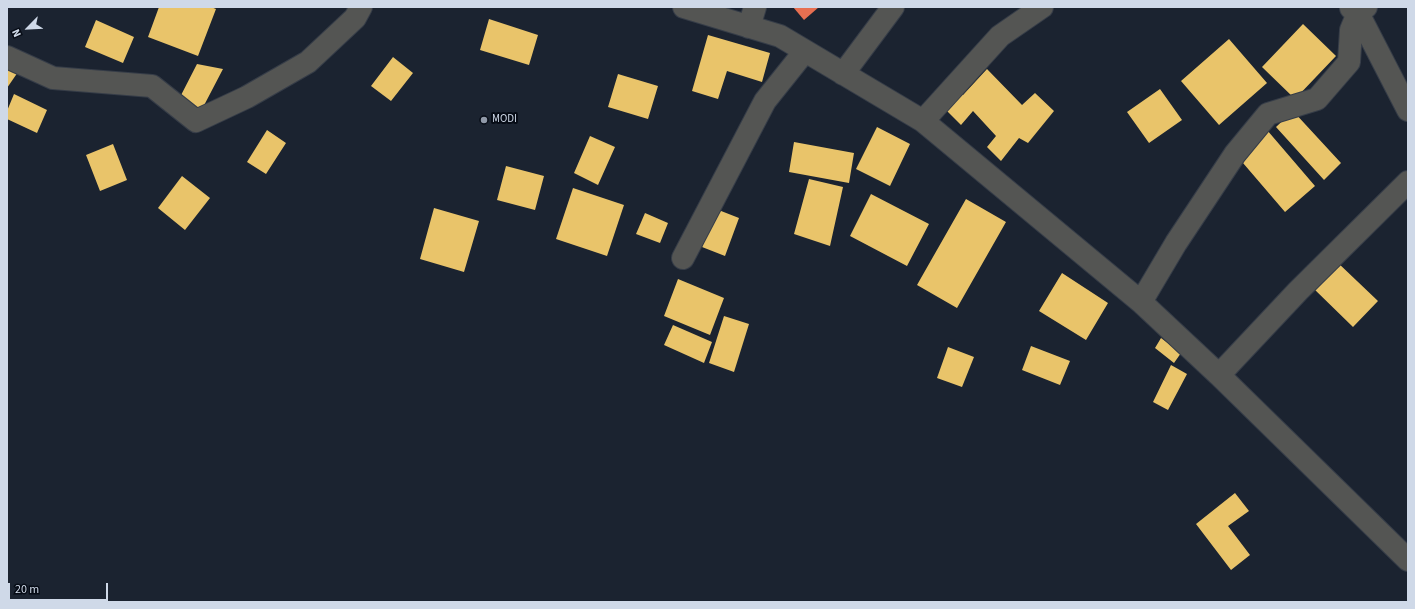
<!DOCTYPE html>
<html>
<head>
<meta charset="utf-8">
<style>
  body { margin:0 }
  #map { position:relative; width:1415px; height:609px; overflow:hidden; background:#1b2330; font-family:"Source Sans 3",sans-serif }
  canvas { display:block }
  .frame { position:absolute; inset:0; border:8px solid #cfd9e8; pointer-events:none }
  .north { position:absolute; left:8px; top:8px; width:40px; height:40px; -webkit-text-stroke:3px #060b15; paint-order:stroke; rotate:246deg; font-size:11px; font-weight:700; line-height:16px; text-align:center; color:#cfd9e8 }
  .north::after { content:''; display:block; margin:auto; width:14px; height:18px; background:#cfd9e8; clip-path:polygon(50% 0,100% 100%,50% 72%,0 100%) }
  .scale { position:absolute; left:8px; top:583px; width:100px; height:18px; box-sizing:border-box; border:2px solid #cfd9e8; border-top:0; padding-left:5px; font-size:12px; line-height:14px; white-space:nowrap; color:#cfd9e8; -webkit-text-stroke:3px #060b15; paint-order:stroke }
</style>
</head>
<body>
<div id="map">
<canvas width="1415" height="609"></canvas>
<div class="frame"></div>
<div class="north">N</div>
<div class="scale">20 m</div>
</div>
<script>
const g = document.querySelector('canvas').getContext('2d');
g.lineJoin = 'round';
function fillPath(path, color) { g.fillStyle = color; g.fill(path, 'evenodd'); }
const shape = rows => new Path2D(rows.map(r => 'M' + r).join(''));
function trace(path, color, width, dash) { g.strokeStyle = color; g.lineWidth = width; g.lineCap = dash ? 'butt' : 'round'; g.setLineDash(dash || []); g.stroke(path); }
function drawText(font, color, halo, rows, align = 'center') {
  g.font = font + ' "Source Sans 3",sans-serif'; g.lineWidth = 4; g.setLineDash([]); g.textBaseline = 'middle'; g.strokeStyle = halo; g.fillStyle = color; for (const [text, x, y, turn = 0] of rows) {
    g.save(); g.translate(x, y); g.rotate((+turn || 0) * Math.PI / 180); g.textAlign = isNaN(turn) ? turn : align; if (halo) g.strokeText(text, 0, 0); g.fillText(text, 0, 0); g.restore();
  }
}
fillPath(shape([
  [159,7,211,7,216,9,198,56,148,37],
  [489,19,538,35,529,65,480,50],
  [96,20,134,37,123,63,85,47],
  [1303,24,1336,56,1295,99,1262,67],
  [708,35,770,53,762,82,727,71,718,99,692,91],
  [1229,39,1267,83,1219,125,1181,81],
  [393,57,413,73,391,101,371,86],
  [7,63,18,72,7,88],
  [197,64,223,69,199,115,177,103],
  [987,69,1022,105,1035,93,1054,111,1028,143,1019,138,1001,161,987,147,996,136,973,111,961,125,941,105,958,87,963,95],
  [618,74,658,86,648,119,608,107],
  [1160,89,1182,120,1149,143,1127,112],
  [14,94,47,110,37,133,7,119,7,111],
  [1293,111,1341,163,1324,180,1276,127],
  [877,127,910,144,890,186,856,169],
  [267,130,286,143,266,174,247,162],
  [1267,130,1315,186,1285,212,1237,156],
  [590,136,615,147,598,185,574,173],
  [794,142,854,153,849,183,789,172],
  [113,144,127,180,100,191,86,155],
  [506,166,544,176,535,210,497,200],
  [182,176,210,198,185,230,158,208],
  [809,179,843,187,830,246,794,234],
  [573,188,624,205,607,256,556,239],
  [871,194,929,224,907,266,850,236],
  [966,199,1006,222,957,308,917,285],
  [434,208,479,221,464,272,420,259],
  [716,209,739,218,725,256,702,247],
  [645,213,668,223,660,243,636,234],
  [1336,261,1378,301,1353,327,1312,287],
  [1062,273,1108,303,1086,340,1039,311],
  [678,279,724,298,710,335,664,316],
  [724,316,749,324,734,372,709,363],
  [673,325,712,342,704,363,664,345],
  [1161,338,1181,353,1174,363,1155,348],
  [1031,346,1070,361,1060,385,1022,370],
  [948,347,974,357,962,387,937,378],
  [1171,365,1187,374,1168,410,1153,402],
  [1235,493,1249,511,1228,526,1250,555,1231,570,1196,524]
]), '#e9c46a');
fillPath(shape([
  [793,7,819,7,804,20]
]), '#e76f51');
const minor = shape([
  [684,7,780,36,923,121,1141,302,1219,375,1408,560],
  [1351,8,1358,13,1408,110],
  [749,27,755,7],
  [7,57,53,78,152,86,196,121,247,97,308,62,355,18,361,7],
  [843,74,893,7],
  [923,121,1000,36,1042,7],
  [683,258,765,101,805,51],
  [1141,302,1176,243,1235,154,1268,114,1317,99,1349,62,1351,30,1358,13,1366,7],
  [1219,375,1298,291,1408,182]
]);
trace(minor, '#363d48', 24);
trace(minor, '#545553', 22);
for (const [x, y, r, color] of [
  [484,120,4,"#9099a8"]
]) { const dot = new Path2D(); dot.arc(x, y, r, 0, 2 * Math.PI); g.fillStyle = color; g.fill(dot); trace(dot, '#060b15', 1.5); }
drawText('11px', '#cfd9e8', '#060b15', [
  ["MODI",492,120]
], 'left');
</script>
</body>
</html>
